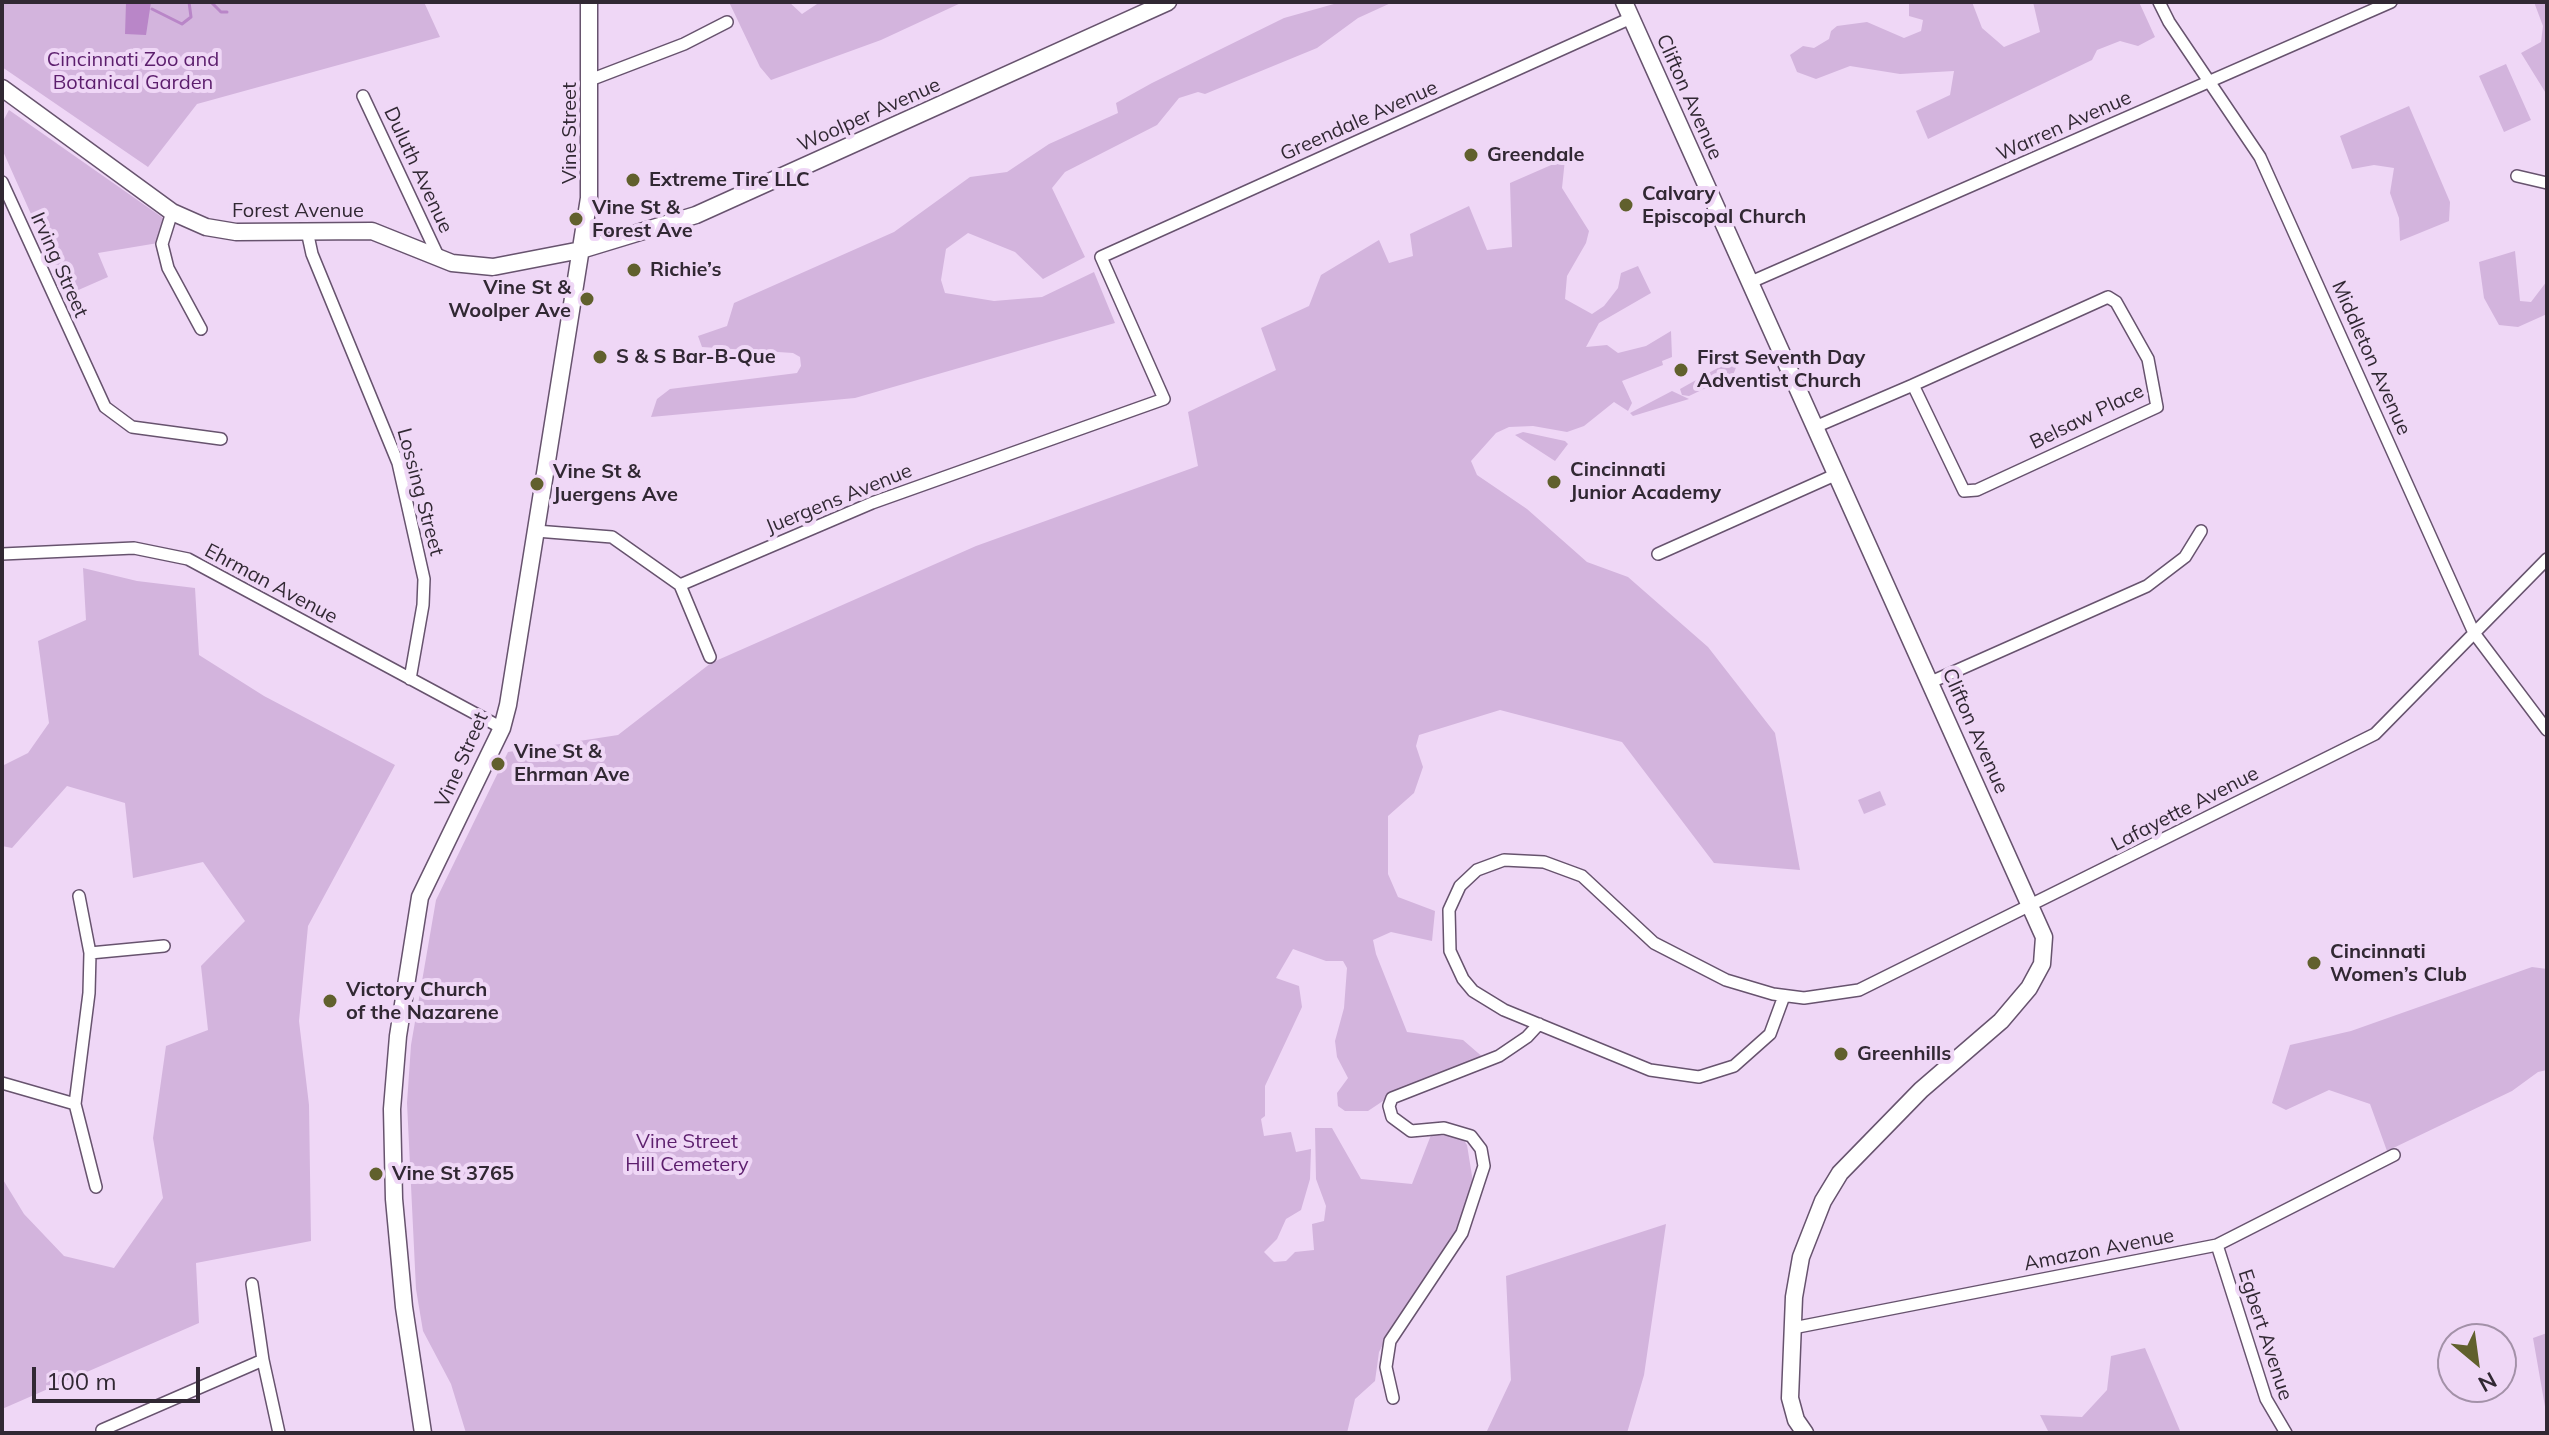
<!DOCTYPE html>
<html>
<head>
<meta charset="utf-8">
<style>
  body { margin:0 }
  #map { position:relative; width:2549px; height:1435px; overflow:hidden; background:#efd7f6; font-family:Mulish,sans-serif }
  canvas { display:block }
  .frame { position:absolute; inset:0; border:4px solid #312833; pointer-events:none }
  .north { position:absolute; left:2437px; top:1323px; width:80px; height:80px; box-sizing:border-box; background:#efd7f6; border:2px solid #a391a8; border-radius:50%; rotate:151deg; font-size:22px; font-weight:700; line-height:32px; text-align:center; color:#312833 }
  .north::after { content:''; display:block; margin:auto; width:28px; height:36px; background:#61602d; clip-path:polygon(50% 0,100% 100%,50% 72%,0 100%) }
  .scale { position:absolute; left:32px; top:1367px; width:168px; height:36px; box-sizing:border-box; border:4px solid #312833; border-top:0; padding-left:10px; font-size:24px; line-height:28px; white-space:nowrap; color:#312833; -webkit-text-stroke:6px #efd7f6; paint-order:stroke }
</style>
</head>
<body>
<div id="map">
<canvas width="2549" height="1435"></canvas>
<div class="frame"></div>
<div class="north">N</div>
<div class="scale">100 m</div>
</div>
<script>
const g = document.querySelector('canvas').getContext('2d');
g.lineJoin = 'round';
function fillPath(path, color) { g.fillStyle = color; g.fill(path, 'evenodd'); }
const shape = rows => new Path2D(rows.map(r => 'M' + r).join(''));
function trace(path, color, width, dash) { g.strokeStyle = color; g.lineWidth = width; g.lineCap = dash ? 'butt' : 'round'; g.setLineDash(dash || []); g.stroke(path); }
function drawText(font, color, halo, rows, align = 'center') {
  g.font = font + ' Mulish,sans-serif'; g.lineWidth = 8; g.setLineDash([]); g.textBaseline = 'middle'; g.strokeStyle = halo; g.fillStyle = color; for (const [text, x, y, turn = 0] of rows) {
    g.save(); g.translate(x, y); g.rotate((+turn || 0) * Math.PI / 180); g.textAlign = isNaN(turn) ? turn : align; if (halo) g.strokeText(text, 0, 0); g.fillText(text, 0, 0); g.restore();
  }
}
fillPath(shape([
  [2,2,424,2,440,37,197,104,148,167,2,67],
  [729,2,789,2,802,14,820,2,963,2,881,40,771,80,760,67],
  [1341,2,1393,2,1358,18,1317,48,1205,94,1198,92,1179,98,1157,125,1065,172,1052,188,1085,257,1043,279,1015,252,968,233,946,249,941,280,945,293,994,301,1042,297,1094,272,1115,323,855,398,651,417,657,399,670,389,797,373,801,366,800,357,793,353,702,347,698,336,727,326,734,303,894,232,970,177,1007,172,1049,144,1118,113,1116,103,1152,83,1284,18],
  [1909,2,1972,2,1982,28,2004,47,2040,32,2033,2,2139,2,2155,37,2138,46,2120,41,2097,50,2092,60,1928,139,1916,111,1950,95,1954,71,1900,74,1850,66,1816,79,1797,72,1790,55,1803,46,1814,48,1829,39,1831,31,1837,26,1867,22,1904,38,1921,31,1923,20,1909,16],
  [2534,2,2547,2,2547,95,2521,53,2541,42,2543,26],
  [2506,64,2531,120,2504,132,2479,76],
  [2409,106,2450,202,2449,221,2400,241,2399,218,2390,193,2394,168,2374,165,2352,169,2340,136],
  [9,110,166,220,158,243,98,253,108,277,67,295,2,149,2,123],
  [1565,159,1562,188,1589,231,1586,243,1567,276,1565,299,1592,314,1604,306,1618,288,1621,273,1638,266,1651,293,1599,323,1586,347,1607,345,1618,353,1646,346,1671,331,1672,357,1662,361,1663,365,1622,381,1632,403,1628,411,1614,402,1584,426,1567,432,1533,426,1509,427,1496,433,1471,461,1477,475,1527,509,1587,562,1628,577,1708,647,1775,733,1800,870,1714,863,1622,742,1500,710,1419,735,1416,746,1423,767,1414,793,1388,816,1388,874,1398,897,1435,911,1432,941,1391,932,1373,940,1376,954,1407,1032,1463,1040,1485,1059,1401,1089,1368,1111,1345,1111,1338,1106,1337,1093,1348,1078,1337,1057,1335,1041,1344,1008,1347,968,1343,961,1326,961,1293,949,1276,978,1299,986,1302,1007,1265,1086,1265,1116,1261,1119,1264,1136,1291,1132,1296,1152,1311,1149,1310,1179,1301,1210,1286,1219,1277,1239,1264,1252,1274,1262,1286,1261,1295,1252,1314,1250,1312,1224,1324,1221,1326,1206,1316,1179,1315,1128,1332,1128,1361,1179,1412,1184,1431,1135,1461,1136,1467,1145,1474,1188,1465,1214,1449,1249,1395,1322,1379,1352,1375,1381,1355,1399,1347,1433,466,1433,451,1384,423,1331,416,1289,407,1103,411,1045,436,900,508,752,618,735,711,663,976,546,1198,466,1188,412,1276,370,1261,328,1309,306,1321,275,1379,240,1389,263,1413,256,1410,234,1469,206,1487,250,1512,247,1510,183],
  [2515,251,2520,301,2531,302,2547,281,2547,314,2518,327,2499,325,2484,298,2479,262],
  [1729,353,1737,365,1733,375,1689,396,1682,395,1680,389,1732,360],
  [1672,391,1689,399,1633,416,1630,413],
  [1523,432,1565,441,1568,444,1555,461,1515,435],
  [83,568,137,581,195,588,199,655,264,696,395,765,308,926,299,1021,309,1105,311,1241,196,1263,199,1323,2,1409,2,1178,24,1214,64,1256,114,1268,163,1198,153,1138,166,1046,208,1030,201,966,245,921,203,862,133,878,125,803,67,786,12,848,2,846,2,766,28,753,49,723,38,641,86,620],
  [1880,791,1886,805,1864,814,1858,800],
  [2532,967,2547,969,2547,1070,2538,1072,2512,1091,2387,1151,2370,1104,2329,1090,2286,1110,2272,1103,2290,1045,2351,1031],
  [1666,1224,1644,1375,1627,1433,1486,1433,1511,1380,1506,1276],
  [2547,1333,2547,1418,2533,1338],
  [2145,1348,2181,1433,2049,1433,2040,1415,2082,1417,2107,1390,2111,1356]
]), '#d3b4dd');
fillPath(shape([
  [126,2,151,2,146,35,125,34]
]), '#b986c8');
trace(shape([
  [211,2,221,12,227,12],
  [152,9,182,24,191,17,189,2]
]), '#b986c8', 3);
const street = shape([
  [2159,2,2169,22,2260,157,2474,633,2547,730],
  [590,80,684,44,727,22],
  [363,96,439,258],
  [2517,176,2547,183],
  [2,182,105,407,132,427,221,439],
  [172,212,162,244,168,268,201,329],
  [307,231,312,254,398,463,424,579,423,605,410,679],
  [1751,282,2391,2],
  [2108,297,2116,302,2148,359,2157,407,1977,490,1964,491,1913,385,2108,297],
  [1815,427,1913,385],
  [536,531,612,537,680,585,872,503,1164,399,1101,257,1631,18],
  [2,554,134,548,188,559,502,728],
  [1658,554,1837,474],
  [680,585,710,657],
  [1931,682,2147,586,2185,557,2201,531],
  [79,896,90,953,89,993,75,1104,96,1187],
  [90,953,164,946],
  [1784,996,1770,1034,1734,1066,1699,1077,1650,1070,1504,1010,1473,991,1463,979,1450,951,1449,910,1460,886,1477,870,1504,860,1544,862,1582,876,1654,943,1726,980,1773,994,1804,998,1859,990,2375,734,2547,559],
  [2,1083,75,1104],
  [2217,1245,2266,1399,2286,1433],
  [252,1284,263,1360,279,1433],
  [1793,1328,2217,1245,2394,1155],
  [1393,1398,1386,1367,1390,1341,1462,1233,1484,1166,1481,1149,1471,1136,1444,1128,1411,1131,1392,1117,1389,1106,1392,1098,1499,1056,1527,1037,1539,1024],
  [102,1430,263,1360]
]);
const secondary = shape([
  [1624,2,2044,937,2042,964,2029,988,2001,1021,1921,1090,1840,1173,1823,1201,1801,1257,1794,1297,1790,1398,1796,1420,1805,1433],
  [2,88,172,212,206,227,236,232,372,231,452,263,493,267,581,250,696,215,1168,2],
  [423,1433,404,1307,394,1199,392,1109,398,1036,420,897,502,728,508,705,589,198,589,2]
]);
trace(street, '#67536e', 14);
trace(secondary, '#67536e', 19);
trace(street, '#fff', 11);
trace(secondary, '#fff', 16);
for (const [x, y, r, color] of [
  [1471,155,8,"#61602d"],
  [633,180,8,"#61602d"],
  [1626,205,8,"#61602d"],
  [576,219,8,"#61602d"],
  [634,270,8,"#61602d"],
  [587,299,8,"#61602d"],
  [600,357,8,"#61602d"],
  [1681,370,8,"#61602d"],
  [1554,482,8,"#61602d"],
  [537,484,8,"#61602d"],
  [498,764,8,"#61602d"],
  [2314,963,8,"#61602d"],
  [330,1001,8,"#61602d"],
  [1841,1054,8,"#61602d"],
  [376,1174,8,"#61602d"]
]) { const dot = new Path2D(); dot.arc(x, y, r, 0, 2 * Math.PI); g.fillStyle = color; g.fill(dot); trace(dot, '#efd7f6', 3); }
drawText('20px', '#5c1e6d', '#efd7f6', [
  ["Cincinnati Zoo and",133,60],
  ["Botanical Garden",133,83],
  ["Vine Street",687,1142],
  ["Hill Cemetery",687,1165]
]);
drawText('20px', '#312833', '#efd7f6', [
  ["Clifton Avenue",1689,97,66],
  ["Woolper Avenue",869,115,-24],
  ["Greendale Avenue",1359,121,-24],
  ["Warren Avenue",2064,126,-24],
  ["Vine Street",570,133,-90],
  ["Duluth Avenue",418,170,65],
  ["Forest Avenue",298,211],
  ["Irving Street",59,265,66],
  ["Middleton Avenue",2371,358,66],
  ["Belsaw Place",2087,417,-26],
  ["Lossing Street",420,492,75],
  ["Juergens Avenue",839,499,-22],
  ["Ehrman Avenue",271,584,28],
  ["Clifton Avenue",1975,731,66],
  ["Vine Street",462,760,-66],
  ["Lafayette Avenue",2185,809,-27],
  ["Amazon Avenue",2099,1250,-11],
  ["Egbert Avenue",2265,1335,72]
]);
drawText('bold 20px', '#312833', '#efd7f6', [
  ["Greendale",1487,155],
  ["Extreme Tire LLC",649,180],
  ["Calvary",1642,194],
  ["Episcopal Church",1642,217],
  ["Vine St &",592,208],
  ["Forest Ave",592,231],
  ["Richie’s",650,270],
  ["Vine St &",571,288,"right"],
  ["Woolper Ave",571,311,"right"],
  ["S & S Bar-B-Que",616,357],
  ["First Seventh Day",1697,358],
  ["Adventist Church",1697,381],
  ["Cincinnati",1570,470],
  ["Junior Academy",1570,493],
  ["Vine St &",553,472],
  ["Juergens Ave",553,495],
  ["Vine St &",514,752],
  ["Ehrman Ave",514,775],
  ["Cincinnati",2330,952],
  ["Women’s Club",2330,975],
  ["Victory Church",346,990],
  ["of the Nazarene",346,1013],
  ["Greenhills",1857,1054],
  ["Vine St 3765",392,1174]
], 'left');
</script>
</body>
</html>
